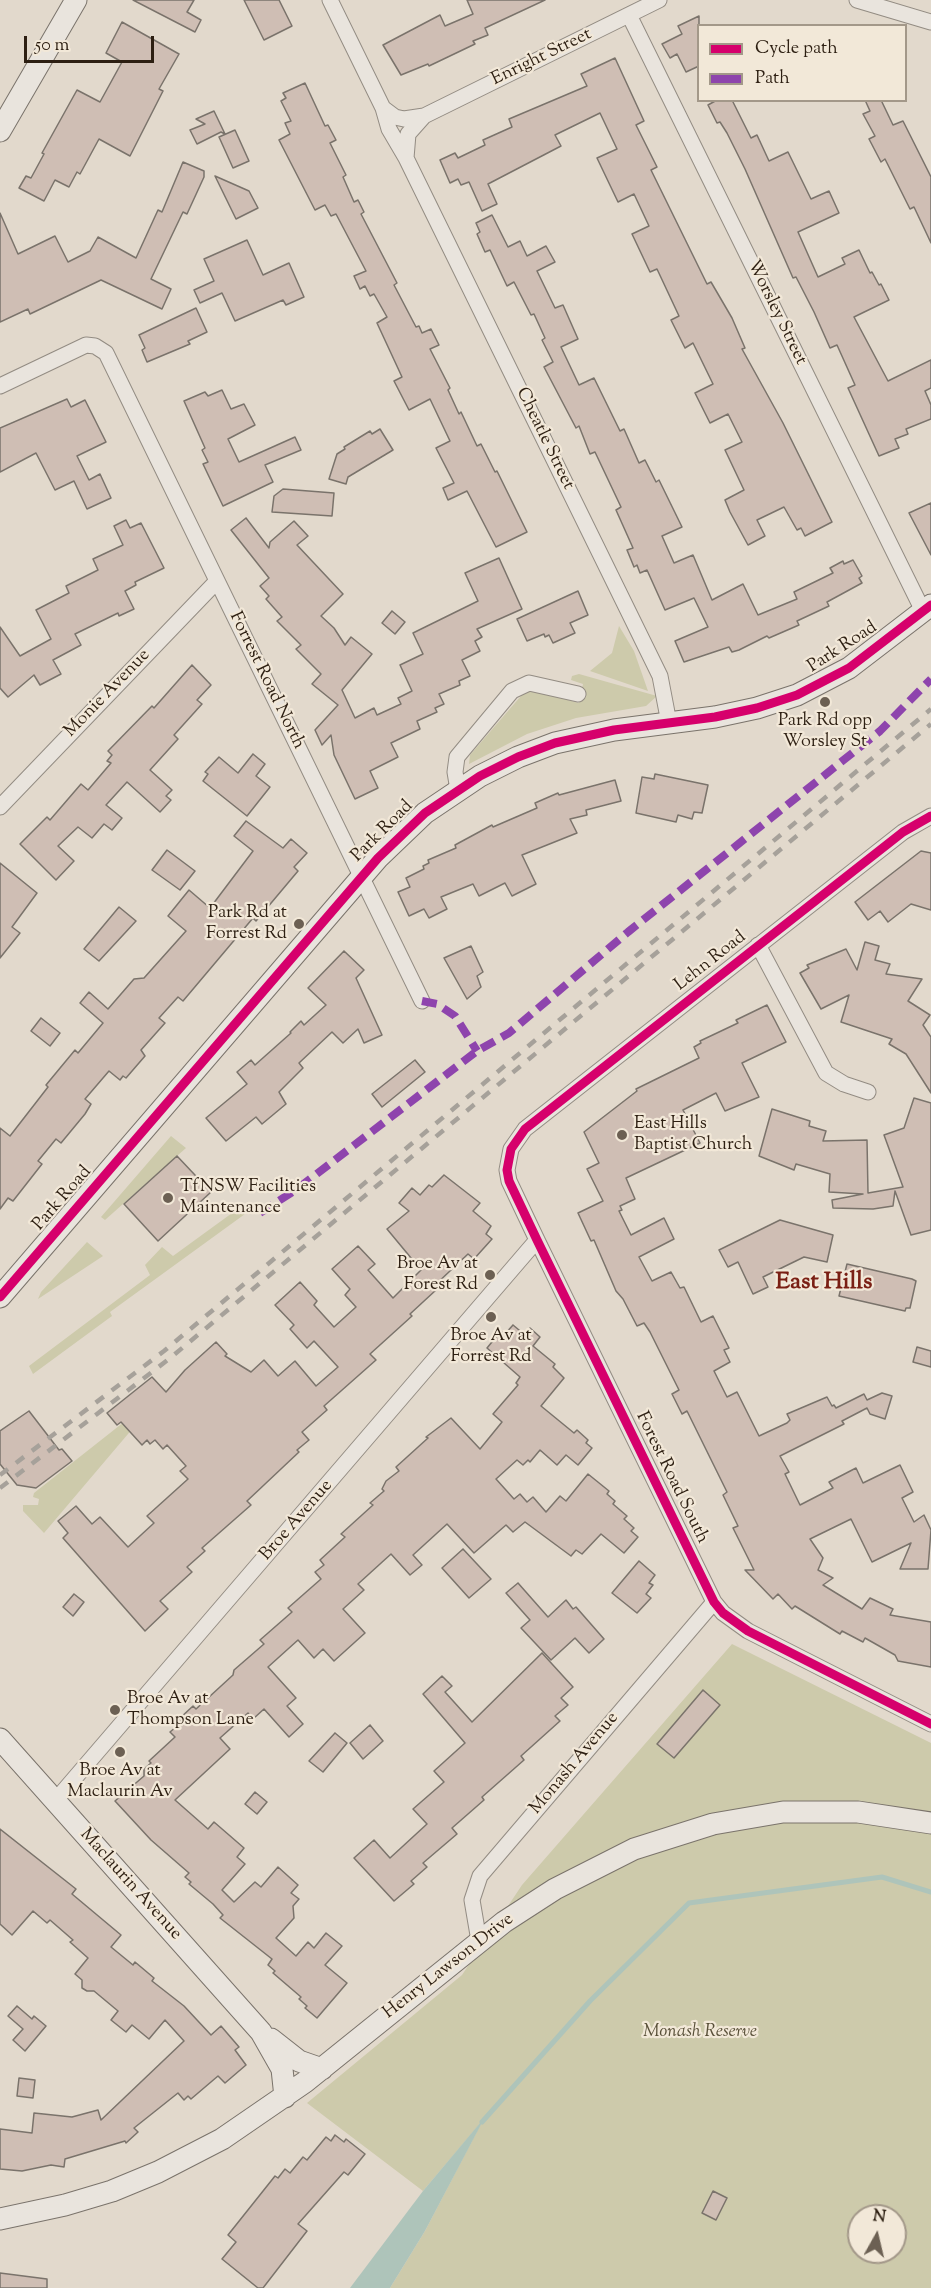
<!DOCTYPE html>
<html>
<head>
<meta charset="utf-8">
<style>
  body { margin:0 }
  #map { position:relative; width:931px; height:2288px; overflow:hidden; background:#e2d9cc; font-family:"Sorts Mill Goudy",serif }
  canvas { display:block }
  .legend { position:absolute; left:697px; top:24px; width:210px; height:78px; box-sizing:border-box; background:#f2e8d8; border:2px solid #a39889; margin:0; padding:8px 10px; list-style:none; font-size:18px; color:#2d1f12 }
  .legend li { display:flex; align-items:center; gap:12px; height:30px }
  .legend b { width:30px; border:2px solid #a39889 }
  .north { position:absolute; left:847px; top:2204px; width:60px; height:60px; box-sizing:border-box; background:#f2e8d8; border:2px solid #a39889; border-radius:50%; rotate:8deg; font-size:16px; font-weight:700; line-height:24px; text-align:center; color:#2d1f12 }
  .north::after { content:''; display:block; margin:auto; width:21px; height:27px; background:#6c6053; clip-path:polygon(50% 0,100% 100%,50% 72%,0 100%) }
  .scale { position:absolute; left:24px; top:36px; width:130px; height:27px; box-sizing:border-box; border:3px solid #2d1f12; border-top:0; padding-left:8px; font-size:18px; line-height:21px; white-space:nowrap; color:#2d1f12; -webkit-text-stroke:4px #f2e8d8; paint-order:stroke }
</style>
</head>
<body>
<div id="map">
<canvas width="931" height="2288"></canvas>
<ul class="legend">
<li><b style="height:8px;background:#d6006c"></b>Cycle path</li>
<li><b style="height:8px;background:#8e44ad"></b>Path</li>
</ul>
<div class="north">N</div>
<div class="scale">50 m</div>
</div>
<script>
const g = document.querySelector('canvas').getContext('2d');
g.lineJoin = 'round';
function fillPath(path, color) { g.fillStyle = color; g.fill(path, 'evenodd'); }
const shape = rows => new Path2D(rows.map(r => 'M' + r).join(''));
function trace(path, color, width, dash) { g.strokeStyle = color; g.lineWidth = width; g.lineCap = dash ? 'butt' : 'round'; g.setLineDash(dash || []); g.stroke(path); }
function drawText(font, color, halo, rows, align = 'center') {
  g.font = font + ' "Sorts Mill Goudy",serif'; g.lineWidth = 4.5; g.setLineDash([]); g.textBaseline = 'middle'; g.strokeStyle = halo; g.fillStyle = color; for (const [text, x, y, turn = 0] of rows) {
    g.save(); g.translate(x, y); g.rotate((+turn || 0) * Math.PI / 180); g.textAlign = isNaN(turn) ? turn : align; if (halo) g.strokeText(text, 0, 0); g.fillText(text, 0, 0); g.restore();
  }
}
fillPath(shape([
  [619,626,634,651,648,691,590,671,612,653],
  [579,674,657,696,646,706,576,718,527,734,469,764,470,755,527,689,579,703,583,684,571,680,572,676],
  [171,1136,186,1148,105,1220,101,1217],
  [239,1208,245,1214,110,1312,112,1316,33,1374,29,1366,150,1275,145,1265,162,1247,173,1256],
  [87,1242,103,1256,38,1299,41,1292],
  [167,1388,44,1533,23,1511,23,1505,38,1505,39,1499,33,1497,34,1493],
  [732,1644,931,1743,931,2288,390,2288,425,2231,483,2120,423,2191,307,2103,462,1975,522,1885],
  [859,2216,895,2216,895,2252,859,2252]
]), '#cdcaab');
fillPath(shape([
  [485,2117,425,2231,390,2288,350,2288,423,2191]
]), '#aec4ba');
trace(shape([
  [482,2122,590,2001,689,1903,882,1877,931,1892]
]), '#aec4ba', 5);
const building = shape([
  [133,0,194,0,187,12,201,20,195,32,133,0],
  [244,0,279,0,292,26,264,40,244,0],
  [467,0,545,0,485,28,488,35,473,41,475,44,429,66,428,64,401,75,383,45,440,15,445,26,473,14,467,0],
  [699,16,699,66,686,72,677,54,670,58,662,44,682,34,678,26,699,16],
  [122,22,179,54,159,89,163,91,130,156,99,139,80,174,77,172,69,187,55,180,44,201,19,188,26,176,31,178,44,154,42,153,77,90,100,102,122,62,106,53,122,22],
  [615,58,644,121,636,125,657,167,651,170,707,284,711,282,732,318,745,348,742,349,783,423,832,522,805,536,801,528,797,530,784,507,757,520,765,536,748,545,730,512,725,500,744,490,725,450,742,442,728,414,710,423,695,393,713,384,693,343,685,348,671,320,679,316,657,269,650,272,632,234,649,226,634,194,618,202,597,158,617,149,600,113,555,135,561,146,488,184,497,204,482,211,469,182,461,185,458,179,450,183,440,160,455,153,458,158,485,145,483,140,512,127,509,119,587,86,581,74,615,58],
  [305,83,325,126,328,125,336,140,330,143,346,175,343,177,354,202,358,200,364,212,361,214,397,283,394,285,416,327,419,326,422,333,431,329,439,345,430,349,450,388,448,390,459,414,461,412,477,446,481,444,495,472,497,471,527,532,496,547,467,491,448,500,443,488,454,483,436,448,450,441,430,399,409,410,394,381,402,377,377,323,387,317,374,294,370,296,365,286,360,289,354,276,366,271,336,214,331,216,325,205,315,210,279,140,290,134,285,123,291,121,281,101,286,98,283,93,305,83],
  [717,100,732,100,751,138,757,135,769,161,788,152,811,199,829,191,839,213,798,232,818,277,845,264,842,258,859,250,870,273,872,272,879,285,881,284,889,300,854,317,888,381,931,360,931,388,925,391,931,405,931,419,906,429,908,434,895,439,899,448,879,456,848,388,855,385,837,345,830,348,814,312,796,277,793,278,745,169,727,133,720,122,717,123,708,105,717,100],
  [865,100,881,100,893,125,903,121,931,177,931,243,914,207,910,209,885,159,881,162,869,139,875,136,863,114,870,111,865,100],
  [214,111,225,134,221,132,197,144,190,130,205,124,196,119,214,111],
  [235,130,249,161,233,168,219,137,235,130],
  [183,162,204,171,204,177,187,214,183,212,151,279,171,289,162,309,101,280,30,314,28,309,0,322,0,213,18,254,55,236,68,262,90,251,98,237,136,258,158,210,162,212,183,162],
  [215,176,249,191,258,208,236,219,215,176],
  [492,215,508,247,520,241,527,256,546,246,555,262,537,271,555,308,563,305,578,339,561,347,579,385,594,378,620,431,624,429,639,463,645,460,656,482,659,480,682,527,662,536,674,563,693,555,712,600,743,584,758,615,797,599,794,592,833,573,830,568,843,561,844,564,853,560,862,576,859,578,862,583,827,602,829,606,797,621,799,625,769,638,767,636,739,650,732,652,729,647,684,662,675,641,708,627,694,598,665,610,647,570,640,573,637,565,634,567,627,550,633,548,616,510,621,507,595,452,590,454,579,426,576,428,544,367,553,362,542,340,545,338,534,314,531,315,514,282,507,286,490,250,485,252,477,234,480,232,476,223,492,215],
  [247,240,263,275,289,263,304,297,286,305,283,300,235,321,222,293,200,303,194,290,214,281,204,259,247,240],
  [196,308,207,332,188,341,190,344,147,362,142,350,145,348,139,335,196,308],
  [222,390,231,409,244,404,255,425,228,439,239,462,295,437,301,450,265,465,273,482,223,506,203,464,208,462,202,450,205,448,184,401,205,392,208,396,222,390],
  [67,399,71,407,85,400,106,442,77,456,89,480,100,474,111,498,87,509,74,481,55,490,36,453,0,472,0,428,67,399],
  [380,429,393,450,348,477,346,484,329,479,337,454,345,449,344,447,370,431,372,434,380,429],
  [283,489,334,493,332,516,272,512,274,496,283,489],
  [931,503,931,555,909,513,931,503],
  [246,518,269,548,270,542,294,521,308,536,297,545,343,594,321,616,334,628,345,645,351,637,372,654,342,690,355,718,374,708,377,715,401,704,398,698,412,691,400,665,423,654,413,633,478,601,465,573,499,558,522,609,477,629,482,637,475,641,480,651,462,660,470,676,459,681,460,685,439,694,444,704,435,708,437,712,417,721,420,729,391,743,398,757,370,771,378,788,355,799,334,755,331,735,322,745,315,730,338,705,312,684,321,674,296,649,301,645,277,621,282,617,266,599,269,596,260,586,269,578,231,530,246,518],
  [126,520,130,528,141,523,164,568,135,582,136,585,125,591,134,609,119,616,118,613,75,634,81,645,53,660,61,674,40,685,34,675,8,697,0,688,0,627,20,656,51,639,36,610,69,593,66,586,98,570,93,559,123,545,114,526,126,520],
  [578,591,588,615,570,623,575,633,553,643,549,635,545,637,544,634,527,641,517,619,578,591],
  [392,611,405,622,395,634,382,623,392,611],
  [192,665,211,685,197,700,202,704,174,735,178,739,150,770,172,790,166,796,171,800,160,812,127,782,106,805,122,818,112,830,104,824,92,838,78,827,58,846,74,861,56,880,20,844,47,817,50,820,81,784,88,790,111,763,107,761,112,755,108,751,152,706,154,708,192,665],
  [253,754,265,764,256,776,270,787,247,816,203,781,208,774,205,772,219,757,238,773,253,754],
  [655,774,708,785,702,813,694,812,692,819,678,815,676,822,636,813,642,777,654,779,655,774],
  [615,780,621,801,586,810,587,815,570,819,577,833,522,855,536,884,512,896,505,883,479,896,473,884,441,897,447,909,429,918,424,909,409,916,398,892,410,887,406,878,424,869,423,866,429,863,428,860,456,848,455,845,492,825,493,827,537,808,535,803,558,793,559,795,615,780],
  [246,821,283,848,291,839,307,853,294,867,298,871,256,921,253,918,183,1001,178,997,159,1018,165,1023,141,1050,145,1056,126,1078,123,1076,120,1080,109,1071,85,1099,91,1104,85,1114,61,1143,56,1139,38,1161,42,1164,13,1201,8,1198,0,1209,0,1128,10,1136,48,1087,46,1085,75,1050,78,1053,103,1023,80,1003,89,992,108,1009,134,979,144,978,186,931,168,916,189,890,210,908,253,851,234,836,246,821],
  [167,850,195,871,180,890,152,870,167,850],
  [921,851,931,853,931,910,911,904,888,922,880,911,868,920,855,902,921,851],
  [0,863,37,893,12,927,20,933,0,958,0,863],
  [119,907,136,921,99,961,84,949,119,907],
  [865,942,879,946,875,960,890,964,886,974,922,979,908,1001,930,1015,923,1025,931,1037,931,1093,906,1054,889,1044,892,1039,841,1022,849,995,821,1009,800,973,809,968,807,965,846,949,857,970,865,942],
  [471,946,483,972,477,976,481,987,467,999,444,958,471,946],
  [344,951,364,970,356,978,382,1035,364,1043,358,1029,343,1043,332,1032,299,1063,303,1068,279,1092,286,1104,262,1124,256,1117,226,1141,206,1118,247,1084,237,1072,251,1060,255,1065,291,1033,290,1032,301,1021,304,1025,326,1005,308,988,344,951],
  [767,1005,786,1042,742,1063,759,1097,725,1111,716,1093,683,1110,700,1143,626,1178,635,1199,620,1206,622,1210,619,1211,631,1235,664,1218,674,1239,639,1257,652,1281,671,1272,680,1288,684,1287,701,1322,713,1316,729,1348,724,1350,730,1362,714,1371,727,1397,737,1392,759,1436,787,1423,790,1420,787,1414,827,1397,832,1406,834,1405,836,1408,864,1394,867,1400,882,1393,892,1396,885,1419,870,1414,867,1408,842,1421,844,1424,780,1456,789,1472,785,1474,800,1505,833,1488,829,1482,856,1468,863,1483,900,1465,913,1492,902,1498,914,1522,924,1515,931,1530,928,1569,900,1569,911,1543,872,1562,851,1519,810,1539,823,1558,818,1570,833,1578,823,1585,862,1609,870,1598,893,1609,890,1615,931,1622,931,1667,898,1661,895,1655,865,1638,863,1642,842,1631,840,1634,795,1606,792,1609,778,1594,773,1599,745,1570,754,1570,733,1528,738,1526,723,1495,727,1492,687,1411,682,1414,672,1394,679,1390,650,1332,644,1323,637,1326,623,1299,616,1291,594,1240,591,1241,578,1213,603,1201,587,1169,599,1163,584,1132,637,1091,636,1089,699,1058,694,1047,701,1043,700,1041,738,1023,736,1020,767,1005],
  [41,1018,60,1033,50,1046,31,1031,41,1018],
  [415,1060,425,1072,382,1107,372,1094,415,1060],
  [914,1098,931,1103,931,1230,911,1235,895,1191,893,1206,873,1209,833,1208,832,1200,863,1194,829,1192,830,1174,796,1164,794,1170,759,1156,772,1109,810,1121,809,1126,826,1131,823,1141,867,1140,868,1193,903,1187,884,1135,904,1128,914,1098],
  [177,1156,211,1192,158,1241,124,1204,177,1156],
  [444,1175,480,1203,473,1211,491,1226,486,1234,492,1239,474,1259,468,1254,433,1287,436,1290,410,1314,412,1316,370,1354,376,1360,324,1406,327,1410,302,1432,309,1440,297,1450,299,1452,247,1501,251,1505,202,1548,205,1551,187,1567,192,1572,160,1601,168,1609,145,1631,63,1538,68,1533,58,1521,76,1506,92,1524,100,1517,128,1547,154,1523,147,1516,188,1479,180,1471,186,1466,167,1445,163,1449,155,1440,150,1444,147,1440,142,1445,121,1422,117,1425,107,1413,152,1377,166,1392,185,1370,216,1342,227,1354,225,1356,251,1372,264,1360,278,1376,295,1361,316,1386,338,1367,314,1341,307,1348,290,1329,294,1325,275,1305,300,1282,317,1301,314,1305,334,1327,356,1307,345,1295,350,1289,332,1269,358,1246,375,1264,368,1270,393,1298,421,1270,387,1229,409,1211,399,1203,412,1188,420,1195,429,1185,432,1187,444,1175],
  [780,1220,833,1235,827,1262,804,1257,763,1277,768,1287,753,1294,738,1262,728,1267,719,1250,780,1220],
  [847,1264,912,1279,916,1281,910,1308,906,1308,905,1311,839,1296,847,1264],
  [513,1325,525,1335,530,1328,540,1337,533,1346,555,1364,553,1367,564,1378,541,1406,574,1433,577,1430,588,1440,586,1443,592,1448,578,1465,566,1455,557,1465,540,1450,530,1462,528,1460,523,1465,517,1460,496,1479,514,1499,520,1494,527,1502,533,1497,546,1512,560,1496,566,1501,588,1474,609,1491,607,1494,615,1501,613,1504,627,1516,624,1519,634,1528,631,1531,638,1537,624,1553,601,1534,582,1554,576,1550,571,1556,525,1522,513,1532,506,1525,474,1553,447,1524,413,1555,422,1565,410,1575,391,1554,358,1584,364,1590,343,1609,365,1633,334,1661,323,1649,314,1658,298,1640,268,1667,296,1698,287,1706,303,1724,289,1737,264,1709,253,1719,248,1713,220,1738,230,1749,175,1800,208,1829,214,1822,244,1848,237,1857,245,1864,222,1890,234,1902,255,1882,261,1887,278,1867,298,1885,291,1893,299,1899,293,1906,294,1918,276,1938,296,1956,308,1942,314,1948,326,1933,342,1946,325,1965,347,1983,317,2018,305,2008,307,2006,299,1999,301,1997,273,1973,275,1971,268,1965,272,1959,220,1918,223,1915,213,1904,189,1884,191,1882,185,1877,189,1873,151,1840,115,1801,144,1776,144,1769,151,1763,149,1761,175,1737,170,1732,182,1722,179,1719,193,1706,196,1709,233,1675,234,1670,264,1644,260,1640,292,1612,288,1608,321,1579,315,1572,324,1565,320,1560,345,1537,341,1534,373,1505,370,1503,384,1491,382,1489,386,1481,399,1471,396,1467,428,1438,426,1437,451,1418,480,1449,502,1422,493,1414,518,1385,516,1383,520,1377,487,1348,501,1331,505,1334,513,1325],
  [917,1347,931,1351,931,1367,913,1362,917,1347],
  [29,1411,59,1450,62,1449,72,1461,36,1488,17,1485,0,1464,0,1431,29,1411],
  [463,1549,491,1579,469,1598,442,1568,463,1549],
  [639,1561,655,1575,649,1583,653,1585,646,1594,651,1598,637,1613,612,1593,639,1561],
  [518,1583,548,1617,566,1600,573,1609,576,1607,604,1639,589,1653,575,1638,551,1660,521,1628,530,1620,506,1593,518,1583],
  [74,1594,84,1602,73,1616,63,1607,74,1594],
  [542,1653,573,1687,561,1698,568,1705,555,1716,560,1721,521,1756,524,1760,482,1797,484,1800,452,1828,457,1834,423,1863,427,1867,411,1881,414,1884,394,1901,354,1858,374,1840,390,1858,427,1824,413,1809,444,1782,434,1771,465,1743,423,1694,442,1676,452,1686,445,1692,472,1722,542,1653],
  [703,1690,720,1705,674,1758,657,1744,703,1690],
  [370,1725,383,1741,363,1759,350,1743,370,1725],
  [335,1733,347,1743,323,1772,309,1761,335,1733],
  [255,1792,267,1802,257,1814,245,1804,255,1792],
  [0,1829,76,1889,72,1894,121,1935,111,1947,133,1965,135,1962,154,1978,152,1981,184,2006,211,2035,221,2026,239,2047,235,2050,246,2065,225,2083,218,2076,191,2099,188,2096,184,2100,178,2093,134,2128,138,2132,126,2143,125,2141,65,2159,64,2167,51,2165,22,2171,0,2169,0,2129,32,2133,34,2113,72,2117,98,2110,101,2120,184,2041,165,2020,149,2039,132,2025,126,2032,111,2020,118,2011,94,1991,87,1991,82,1988,82,1980,75,1974,88,1958,70,1942,73,1940,50,1920,47,1923,33,1911,12,1935,0,1924,0,1829],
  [17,2006,32,2019,34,2016,46,2026,25,2051,13,2040,23,2029,8,2016,17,2006],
  [19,2078,35,2080,33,2098,17,2096,19,2078],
  [335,2135,344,2142,346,2139,365,2154,348,2175,344,2172,298,2224,307,2231,263,2288,258,2288,222,2259,236,2242,228,2235,275,2176,278,2178,285,2169,290,2173,303,2157,307,2160,326,2137,331,2141,335,2135],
  [713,2191,727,2198,716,2220,702,2213,713,2191],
  [0,2273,47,2279,47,2288,0,2288,0,2273]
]);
fillPath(building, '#cfbeb4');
trace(building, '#7a736b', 1.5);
const street = shape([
  [330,0,383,108,395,117,404,119,424,116,659,0],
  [857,0,931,22],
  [629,15,923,611],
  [383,108,389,129,406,158,660,676,669,723],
  [406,158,408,134,424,116],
  [0,386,86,345,95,346,106,353,422,1001],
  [458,790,455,772,457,757,512,691,529,683,578,694],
  [0,807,217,581],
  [931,816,903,832,525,1129,511,1149,507,1170,509,1181,537,1240,714,1602,723,1613,748,1631,931,1724],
  [758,945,826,1073,844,1084,868,1092],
  [55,1801,537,1240],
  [479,1941,472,1900,480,1876,714,1602]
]);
const secondary = shape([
  [0,131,76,0],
  [0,1297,378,858,425,813,480,776,518,757,555,743,614,730,715,717,757,708,797,695,849,668,931,605],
  [0,1739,261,2032,282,2069,285,2097],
  [271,2039,299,2061,322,2069],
  [0,2219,65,2205,112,2191,158,2172,222,2139,305,2082,504,1922,555,1889,634,1849,713,1824,783,1812,858,1812,931,1823]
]);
trace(street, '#938c83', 17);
trace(secondary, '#7a736b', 23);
trace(street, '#e9e4dd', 15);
trace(secondary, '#e9e4dd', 21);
trace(shape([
  [0,1475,164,1351,931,709],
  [0,1488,169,1359,931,724]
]), '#a6a19a', 4.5, [10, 10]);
trace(shape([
  [422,1001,437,1004,455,1016,477,1051],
  [260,1213,297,1189,477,1051,509,1033,628,932,880,731,931,679]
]), '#8e44ad', 8, [15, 8]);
trace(shape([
  [931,816,903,832,525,1129,511,1149,507,1170,509,1181,537,1240,714,1602,723,1613,748,1631,931,1724],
  [0,1297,378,858,425,813,480,776,518,757,555,743,614,730,715,717,757,708,797,695,849,668,931,605]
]), '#d6006c', 9);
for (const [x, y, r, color] of [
  [825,702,6,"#6c6053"],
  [299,924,6,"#6c6053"],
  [622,1135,6,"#6c6053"],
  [168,1198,6,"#6c6053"],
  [490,1275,6,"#6c6053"],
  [491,1317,6,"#6c6053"],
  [115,1710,6,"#6c6053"],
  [120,1752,6,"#6c6053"]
]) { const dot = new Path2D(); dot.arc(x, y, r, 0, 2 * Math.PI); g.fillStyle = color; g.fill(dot); trace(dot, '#f2e8d8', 2); }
drawText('18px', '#2d1f12', '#f2e8d8', [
  ["Enright Street",542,58,-26],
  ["Worsley Street",776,313,64],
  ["Cheatle Street",544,439,64],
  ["Park Road",843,648,-33],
  ["Forrest Road North",266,681,64],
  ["Monie Avenue",108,694,-46],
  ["Park Road",383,832,-45],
  ["Lehn Road",711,962,-38],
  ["Park Road",63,1199,-49],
  ["Forest Road South",671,1478,64],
  ["Broe Avenue",297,1521,-49],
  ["Monash Avenue",575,1764,-50],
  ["Maclaurin Avenue",130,1885,48],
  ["Henry Lawson Drive",449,1967,-38]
]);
drawText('18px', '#2d1f12', '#f2e8d8', [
  ["Park Rd opp",825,722],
  ["Worsley St",825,743],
  ["Park Rd at",287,914,"right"],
  ["Forrest Rd",287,935,"right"],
  ["East Hills",634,1125,"left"],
  ["Baptist Church",634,1146,"left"],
  ["TfNSW Facilities",180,1188,"left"],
  ["Maintenance",180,1209,"left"],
  ["Broe Av at",478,1265,"right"],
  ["Forest Rd",478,1286,"right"],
  ["Broe Av at",491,1337],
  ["Forrest Rd",491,1358],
  ["Broe Av at",127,1700,"left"],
  ["Thompson Lane",127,1721,"left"],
  ["Broe Av at",120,1772],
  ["Maclaurin Av",120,1793]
]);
drawText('italic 18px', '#584f38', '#f2e8d8', [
  ["Monash Reserve",700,2033]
]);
drawText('bold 24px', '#7a1f14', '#f2e8d8', [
  ["East Hills",824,1284]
]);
</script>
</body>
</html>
